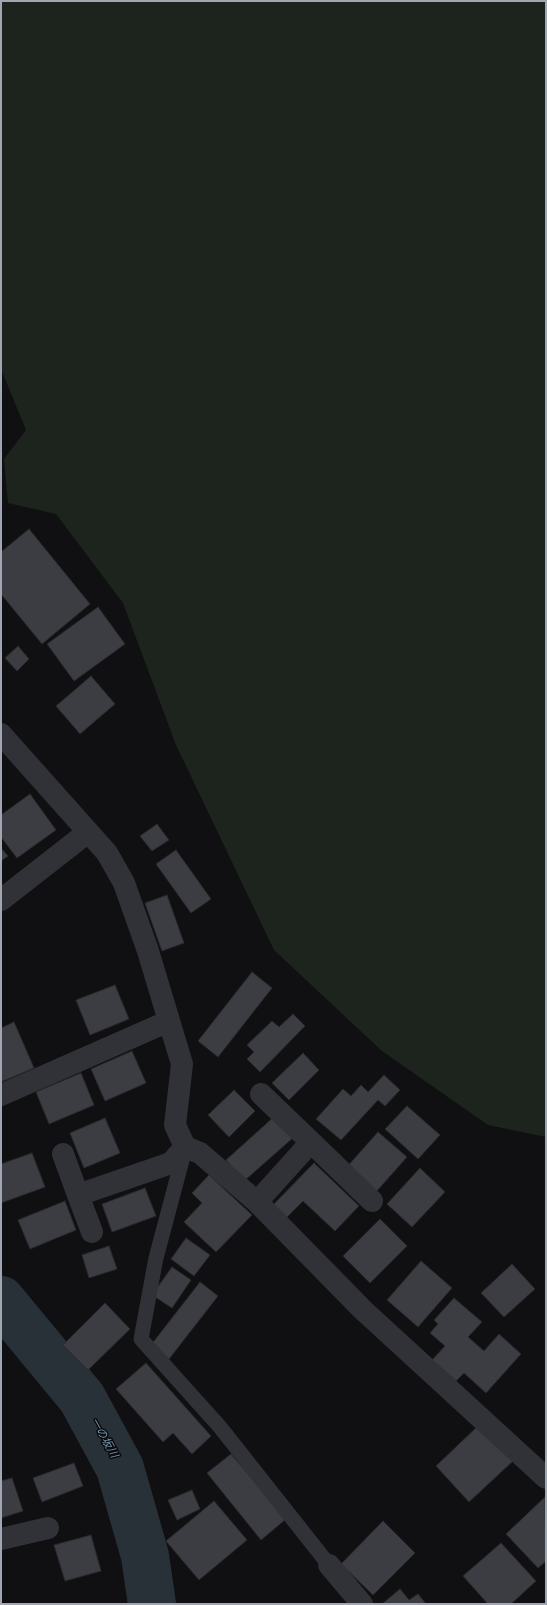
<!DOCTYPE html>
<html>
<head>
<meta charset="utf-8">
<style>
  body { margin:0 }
  #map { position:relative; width:547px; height:1605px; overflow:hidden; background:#101012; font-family:"Fira Sans",sans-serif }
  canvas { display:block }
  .frame { position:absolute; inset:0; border:2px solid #a1a6b3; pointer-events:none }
</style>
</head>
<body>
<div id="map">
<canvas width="547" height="1605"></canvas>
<div class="frame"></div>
</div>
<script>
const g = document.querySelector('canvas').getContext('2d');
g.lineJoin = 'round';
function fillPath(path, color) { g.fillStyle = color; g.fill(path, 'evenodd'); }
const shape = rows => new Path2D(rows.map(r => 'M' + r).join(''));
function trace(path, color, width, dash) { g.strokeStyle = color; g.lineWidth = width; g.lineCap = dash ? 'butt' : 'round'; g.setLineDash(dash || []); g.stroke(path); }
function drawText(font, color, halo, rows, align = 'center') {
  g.font = font + ' "Fira Sans","Noto Sans JP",sans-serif'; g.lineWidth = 3; g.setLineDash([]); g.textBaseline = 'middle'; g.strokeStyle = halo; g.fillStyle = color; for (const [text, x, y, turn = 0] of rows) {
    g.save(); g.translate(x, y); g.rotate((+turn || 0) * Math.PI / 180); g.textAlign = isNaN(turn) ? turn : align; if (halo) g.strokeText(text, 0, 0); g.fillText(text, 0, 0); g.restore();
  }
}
fillPath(shape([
  [1,1,546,1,546,1137,488,1125,382,1051,274,950,176,745,123,603,56,514,8,503,4,459,26,430,1,369]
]), '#1c241d');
trace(shape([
  [1,1300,82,1398,120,1468,145,1556,152,1604]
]), '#283137', 48);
const building = shape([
  [29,529,90,604,42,644,1,594,1,552,29,529],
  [98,607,125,644,74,681,47,644,98,607],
  [18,646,29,659,17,671,5,658,18,646],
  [91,676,115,704,80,734,56,706,91,676],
  [30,794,56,830,17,858,1,837,1,815,30,794],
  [157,824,169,840,152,851,140,836,157,824],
  [1,848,8,856,1,861,1,848],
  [176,850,211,899,191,913,156,864,176,850],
  [167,895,184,943,162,951,145,903,167,895],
  [252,972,272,988,218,1057,198,1041,252,972],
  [115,985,129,1019,90,1035,76,1000,115,985],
  [293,1014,305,1026,260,1072,247,1059,254,1052,247,1045,272,1021,279,1027,293,1014],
  [14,1022,34,1068,1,1082,1,1028,14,1022],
  [132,1051,146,1083,105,1101,91,1069,132,1051],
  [303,1053,319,1070,289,1100,272,1083,303,1053],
  [81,1073,94,1105,49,1124,36,1092,81,1073],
  [384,1075,400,1090,385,1106,378,1100,341,1140,316,1119,343,1089,351,1096,361,1085,368,1092,384,1075],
  [234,1090,255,1111,229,1137,208,1115,234,1090],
  [407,1106,440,1135,418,1159,385,1129,407,1106],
  [276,1115,295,1136,244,1181,226,1160,276,1115],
  [105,1118,120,1153,84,1168,70,1133,105,1118],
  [378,1132,407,1157,375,1193,346,1168,378,1132],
  [32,1153,45,1187,1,1203,1,1164,32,1153],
  [314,1163,359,1206,335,1231,303,1201,285,1219,272,1206,314,1163],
  [420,1168,445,1192,412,1227,387,1204,420,1168],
  [209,1175,252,1215,216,1252,184,1222,202,1203,192,1193,209,1175],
  [145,1188,156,1216,112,1232,102,1204,145,1188],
  [65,1201,76,1230,30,1249,18,1220,65,1201],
  [380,1219,407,1246,370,1283,343,1256,380,1219],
  [186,1238,210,1255,194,1276,171,1259,186,1238],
  [109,1246,117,1269,89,1278,82,1255,109,1246],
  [421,1261,452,1288,418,1327,387,1300,421,1261],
  [512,1264,535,1289,504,1317,481,1293,512,1264],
  [172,1267,191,1280,172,1308,152,1295,172,1267],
  [200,1282,218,1296,169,1359,151,1345,200,1282],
  [454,1298,482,1322,468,1337,484,1351,499,1334,521,1354,486,1393,464,1373,456,1381,432,1360,445,1346,430,1333,438,1324,434,1320,454,1298],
  [105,1303,130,1329,88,1370,63,1345,105,1303],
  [146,1363,211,1436,192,1454,173,1433,163,1442,116,1389,146,1363],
  [479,1425,513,1461,469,1502,436,1466,479,1425],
  [231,1454,286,1519,261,1540,207,1473,231,1454],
  [74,1463,83,1486,42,1502,33,1478,74,1463],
  [12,1478,23,1511,1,1518,1,1481,12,1478],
  [192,1490,200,1509,177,1520,168,1500,192,1490],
  [545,1497,546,1561,538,1568,506,1534,545,1497],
  [214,1501,247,1540,199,1580,166,1541,214,1501],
  [383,1521,415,1553,373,1595,341,1564,383,1521],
  [91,1535,101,1571,65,1581,54,1545,91,1535],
  [501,1543,536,1581,511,1604,488,1604,463,1576,501,1543],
  [400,1589,409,1600,418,1594,426,1604,382,1604,400,1589]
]);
fillPath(building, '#3c3d42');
trace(building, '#2a2a2e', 1);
trace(shape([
  [185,1149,156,1258,141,1339,220,1427,329,1565]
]), '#313237', 15);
trace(shape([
  [1,734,107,853,124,883,148,951,182,1064,175,1125,185,1147,200,1153,257,1202,363,1310,546,1478],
  [1,900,88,832],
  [1,1095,169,1021],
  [311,1142,372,1201],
  [63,1154,78,1195,171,1163,185,1147],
  [78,1195,92,1232],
  [257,1202,311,1142,261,1094],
  [1,1539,48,1528],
  [329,1565,362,1604]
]), '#313237', 22);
drawText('italic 11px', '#7694b0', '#0b0b0d', [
  ["一の坂川",104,1438,61]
]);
</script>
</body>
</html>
